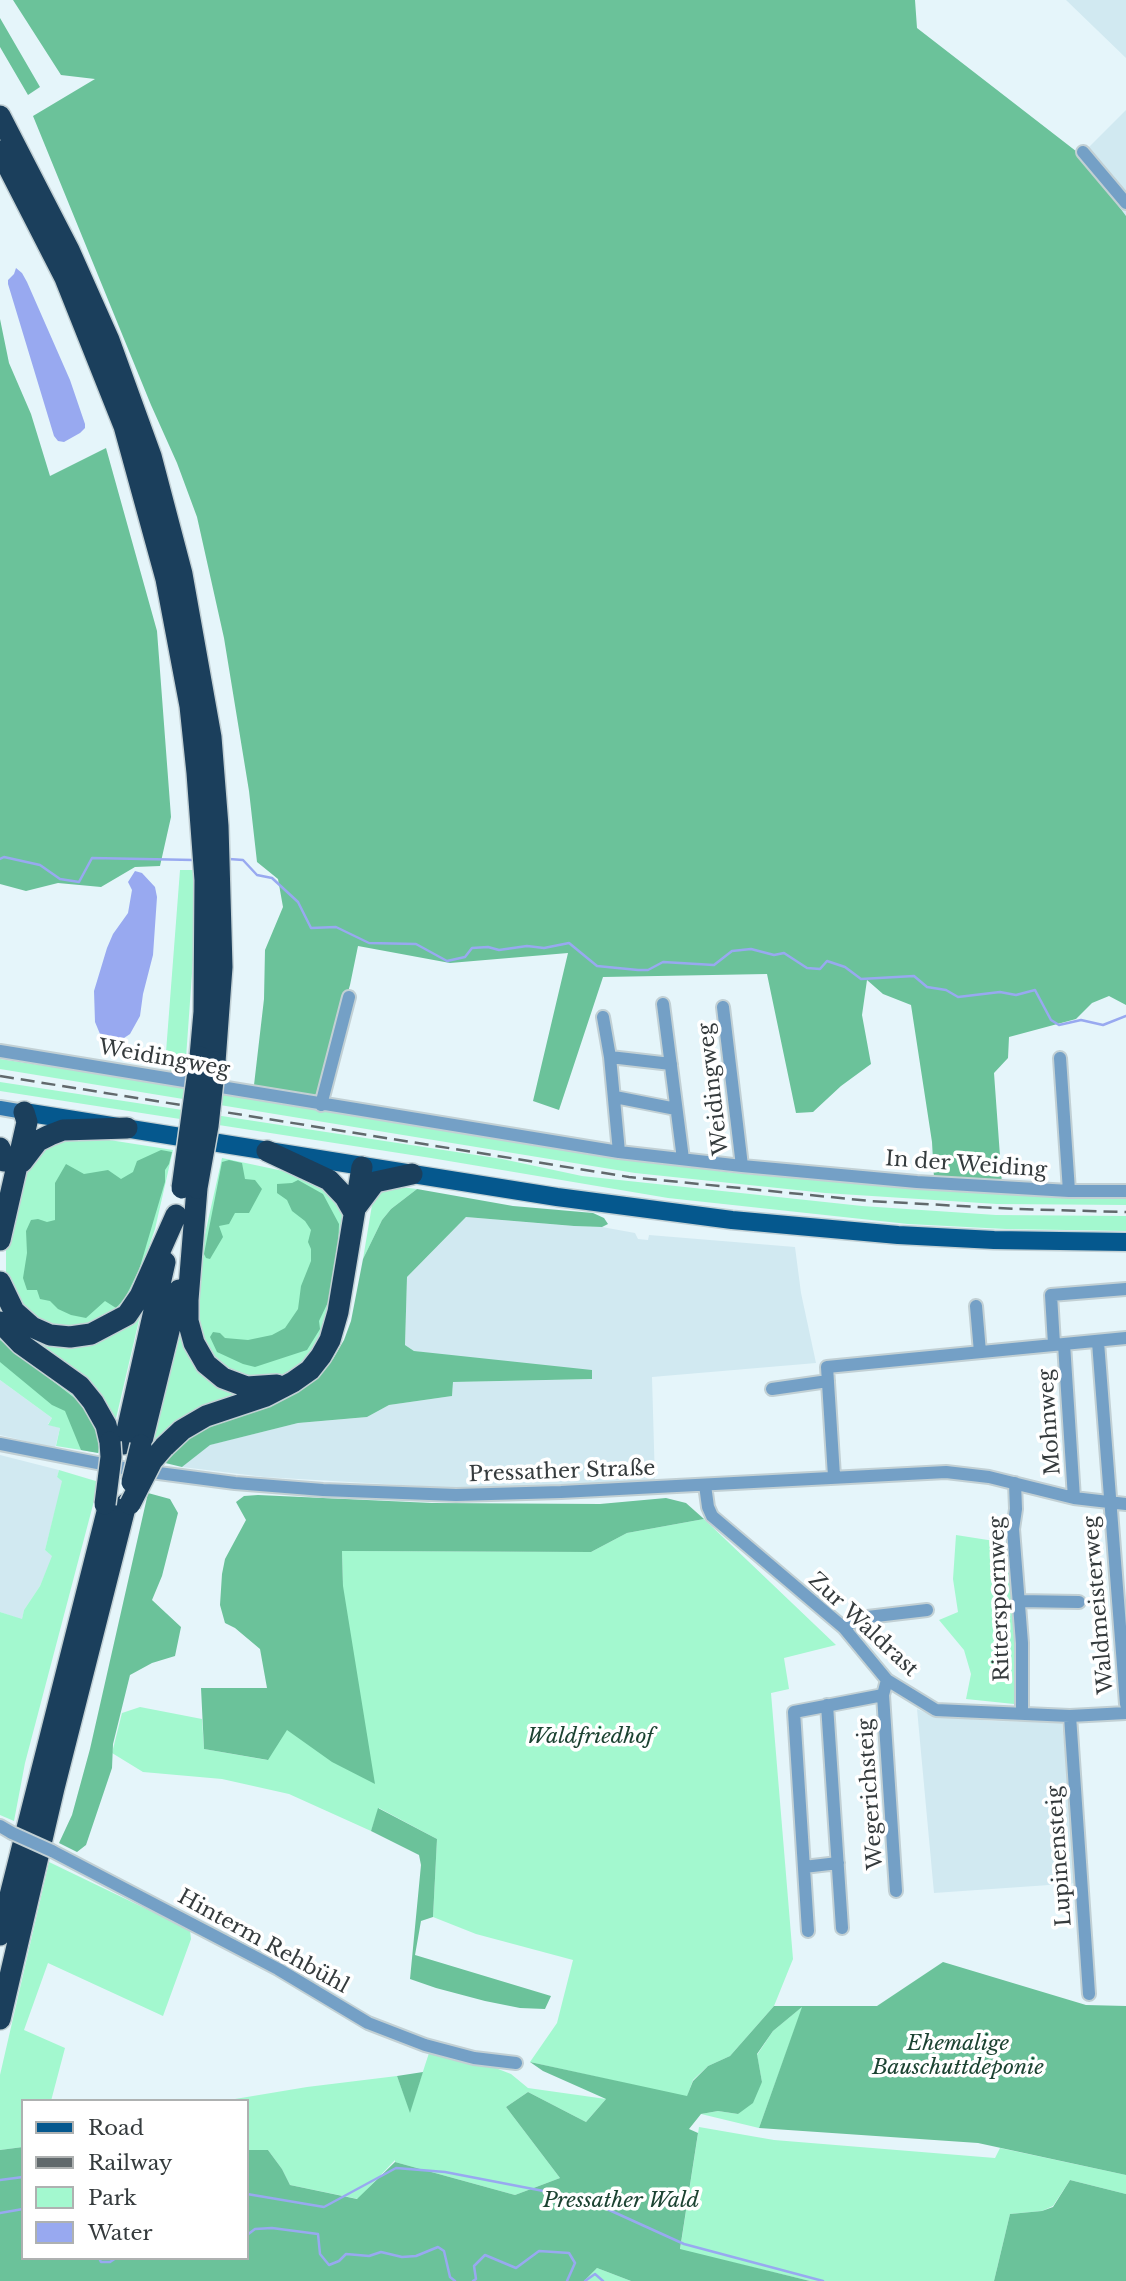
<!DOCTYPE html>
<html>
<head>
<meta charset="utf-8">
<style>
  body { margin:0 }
  #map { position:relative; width:1126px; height:2281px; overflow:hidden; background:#e5f5fa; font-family:"Libre Baskerville",serif }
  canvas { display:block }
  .legend { position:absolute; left:21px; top:2099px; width:228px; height:161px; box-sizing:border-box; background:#fff; border:2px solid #aeb1b1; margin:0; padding:9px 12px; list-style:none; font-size:21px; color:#353b3d }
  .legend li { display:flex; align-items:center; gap:14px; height:35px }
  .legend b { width:35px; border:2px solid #aeb1b1 }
</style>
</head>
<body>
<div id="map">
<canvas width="1126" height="2281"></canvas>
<ul class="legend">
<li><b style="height:9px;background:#05588e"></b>Road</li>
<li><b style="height:9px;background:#61696c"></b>Railway</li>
<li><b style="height:19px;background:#a3f8cf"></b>Park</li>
<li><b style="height:19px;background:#98a9f0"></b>Water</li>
</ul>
</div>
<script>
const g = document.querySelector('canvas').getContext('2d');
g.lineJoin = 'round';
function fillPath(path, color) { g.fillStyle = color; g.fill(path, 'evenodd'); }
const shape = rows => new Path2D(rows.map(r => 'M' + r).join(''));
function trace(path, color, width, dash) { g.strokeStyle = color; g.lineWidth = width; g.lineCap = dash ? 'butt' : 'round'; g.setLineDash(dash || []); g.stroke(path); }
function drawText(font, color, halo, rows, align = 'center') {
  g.font = font + ' "Libre Baskerville",serif'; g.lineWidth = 7; g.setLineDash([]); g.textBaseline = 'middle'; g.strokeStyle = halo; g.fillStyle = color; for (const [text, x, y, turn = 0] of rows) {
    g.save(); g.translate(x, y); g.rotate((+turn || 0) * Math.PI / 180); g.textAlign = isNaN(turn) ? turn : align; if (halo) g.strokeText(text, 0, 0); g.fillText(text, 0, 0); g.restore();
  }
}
fillPath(shape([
  [1066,0,1126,0,1126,58],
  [1126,110,1126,216,1081,155],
  [466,1217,573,1226,602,1227,635,1233,638,1239,648,1240,649,1235,795,1247,801,1293,816,1363,652,1377,655,1482,470,1489,264,1477,182,1467,209,1445,298,1423,367,1417,389,1405,452,1396,453,1382,591,1379,414,1351,405,1345,407,1277],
  [0,1380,52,1418,48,1424,60,1428,55,1448,0,1435],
  [0,1455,59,1470,57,1477,63,1481,45,1550,53,1556,40,1586,24,1610,22,1620,0,1612],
  [917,1709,931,1715,992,1721,1062,1722,1078,1883,934,1893]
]), '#d1e9f1');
fillPath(shape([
  [180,870,193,870,195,931,185,1072,174,1074,165,1065],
  [0,1059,335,1110,622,1158,734,1173,962,1192,1126,1195,1126,1205,997,1204,825,1193,635,1173,0,1069],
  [0,1082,502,1159,582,1176,862,1206,996,1215,1126,1216,1126,1231,1006,1229,908,1224,668,1198,431,1158,0,1091],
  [56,1138,103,1139,173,1150,155,1229,143,1264,128,1298,117,1311,80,1328,50,1325,33,1317,21,1308,6,1279,6,1241,26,1165],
  [222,1158,288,1172,326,1187,344,1212,330,1316,311,1356,297,1369,281,1378,269,1381,223,1371,196,1336,197,1270],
  [392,1186,417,1189,391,1209,382,1220,363,1259,373,1199,377,1192],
  [0,1300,51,1343,143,1303,114,1427,11,1326,0,1312],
  [183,1323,188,1347,253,1394,151,1448],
  [0,1336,83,1402,101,1439,100,1453,56,1446,60,1428,48,1425,52,1418,0,1380],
  [59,1470,99,1482,25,1763,14,1821,0,1815,0,1612,22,1619,24,1610,40,1586,52,1556,45,1550,62,1481,57,1477],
  [704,1519,836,1645,784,1658,789,1689,771,1693,793,1959,774,2006,730,2056,708,2066,693,2080,687,2097,530,2062,557,2023,573,1960,476,1934,433,1917,437,1839,379,1808,371,1831,289,1794,222,1779,143,1772,112,1753,122,1713,140,1707,202,1719,204,1749,267,1760,343,1586,342,1551,591,1552,627,1533],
  [956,1535,1007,1543,1018,1667,1014,1704,966,1699,971,1674,964,1650,939,1620,958,1612,953,1579],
  [49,1862,190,1930,191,1939,163,2016,48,1963,24,2030,65,2048,51,2101,23,2101,23,2147,0,2150,0,2075],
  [803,2006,759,2128,701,2114,718,2111,738,2114,762,2082,757,2055,773,2031],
  [429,2053,493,2067,511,2074,528,2088,606,2099,586,2122,528,2092,506,2107,560,2178,515,2195,395,2162,395,2160,358,2199,290,2185,282,2169,268,2150,247,2150,247,2101,223,2101,307,2087,397,2076,410,2111],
  [699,2127,774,2140,995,2158,1000,2148,1126,2175,1126,2194,1070,2180,1053,2206,1042,2211,1010,2214,994,2281,810,2281,680,2250],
  [597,2268,631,2281,584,2281]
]), '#a3f8cf');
fillPath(shape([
  [13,0,915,0,917,28,1081,155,1126,216,1126,1005,1109,996,1092,1003,1076,1019,1009,1037,1008,1058,994,1073,1002,1184,934,1178,932,1142,911,1005,883,994,867,980,862,1015,871,1064,841,1086,813,1112,796,1113,767,974,603,977,559,1110,533,1101,568,953,450,963,358,946,350,985,317,1098,254,1085,264,999,265,950,283,907,278,879,257,862,249,791,224,638,197,517,177,463,151,405,33,116,95,79,61,75],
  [0,18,40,87,28,95,0,47],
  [0,319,9,363,31,414,50,476,106,448,157,631,171,817,160,866,135,867,101,887,58,883,26,891,0,884],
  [161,1150,172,1152,169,1164,165,1170,165,1182,139,1270,125,1298,116,1308,105,1301,86,1318,71,1315,58,1309,50,1301,40,1299,37,1290,27,1290,23,1278,27,1253,26,1231,31,1220,38,1219,47,1222,55,1220,55,1183,66,1164,84,1174,108,1170,121,1179,133,1172,137,1161],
  [229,1160,242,1163,245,1179,255,1180,262,1189,249,1213,235,1213,229,1224,219,1226,223,1237,210,1259,206,1258,204,1254,222,1162],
  [298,1180,323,1194,339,1224,338,1250,330,1298,319,1321,320,1329,307,1350,255,1367,243,1364,217,1352,210,1337,213,1332,220,1333,225,1338,248,1340,272,1335,285,1328,298,1309,301,1286,311,1261,311,1249,308,1242,311,1230,305,1221,292,1211,287,1200,277,1193,277,1184,292,1183],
  [417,1189,513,1206,593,1213,604,1218,608,1224,602,1227,574,1226,466,1217,407,1277,405,1345,414,1351,592,1370,592,1379,453,1382,452,1396,389,1405,367,1417,298,1423,210,1445,182,1467,161,1462,184,1437,318,1374,333,1359,344,1340,351,1321,363,1259,382,1220,391,1209],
  [0,1340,81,1403,95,1424,100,1440,98,1453,81,1450,65,1411,52,1405,0,1362],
  [148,1493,170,1499,178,1513,162,1576,152,1600,181,1627,175,1656,152,1663,130,1675,113,1744,112,1768,86,1845,77,1852,59,1843,72,1815,90,1749],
  [258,1495,432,1503,600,1504,666,1498,686,1503,704,1519,627,1533,591,1552,342,1551,343,1586,375,1784,332,1762,287,1730,268,1760,204,1749,201,1688,267,1688,260,1649,235,1628,225,1623,220,1605,222,1574,225,1559,246,1520,236,1502,244,1496],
  [378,1808,437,1839,433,1917,421,1921,415,1955,551,1996,545,2009,520,2008,485,2001,436,1988,410,1979,421,1865,419,1855,371,1831],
  [943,1962,1086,2005,1126,2006,1126,2175,978,2143,759,2128,802,2007,773,2031,757,2054,762,2082,753,2103,738,2114,718,2111,701,2114,689,2129,698,2133,680,2249,810,2281,631,2281,597,2268,584,2281,0,2281,0,2150,23,2147,23,2258,247,2258,247,2150,268,2150,282,2169,290,2185,357,2199,395,2162,515,2195,560,2178,506,2107,528,2092,586,2122,606,2099,543,2071,530,2062,687,2096,693,2081,708,2066,730,2056,774,2006,877,2006],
  [423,2072,410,2113,397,2076],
  [1070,2180,1126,2194,1126,2281,994,2281,1010,2214,1042,2211,1053,2207]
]), '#6bc29a');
fillPath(shape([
  [16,268,22,273,27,282,70,380,85,424,85,428,80,433,64,442,58,441,54,436,8,284,8,280,14,274],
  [135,871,142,873,155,887,157,897,153,955,143,994,140,1016,130,1034,121,1040,109,1042,100,1034,95,1022,94,991,107,948,113,934,128,913,132,890,128,882]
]), '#98a9f0');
trace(shape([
  [0,859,4,857,40,865,60,879,79,882,92,858,194,860],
  [229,859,243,860,257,875,272,878,298,902,311,928,336,927,369,943,416,944,447,961,465,957,472,948,488,947,499,950,527,946,544,948,569,943,597,966,638,970,648,970,663,962,714,965,732,951,751,949,774,955,784,953,807,968,820,969,827,961,845,967,861,979,914,976,927,987,946,990,958,997,1000,992,1016,995,1035,990,1051,1020,1059,1025,1081,1020,1103,1025,1126,1016],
  [0,2180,23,2177],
  [247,2194,324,2207,396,2168,445,2172,585,2199,684,2244,823,2281],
  [0,2213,23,2209],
  [247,2235,255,2229,272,2228,318,2234,320,2254,329,2265,339,2261,346,2254,369,2256,381,2252,402,2257,416,2256,438,2247,444,2251,450,2277,455,2281],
  [99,2258,101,2262,110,2262,116,2258],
  [473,2281,476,2279,474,2266,485,2255,516,2268,539,2251,569,2253,575,2263,567,2281],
  [585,2281,595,2274,603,2281]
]), '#98a9f0', 2.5);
const minor = shape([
  [1083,152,1126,203],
  [663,1004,683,1159],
  [723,1007,742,1166],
  [603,1017,610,1057,619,1152],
  [0,1051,619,1152,742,1166,917,1182,1069,1191,1126,1191],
  [610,1057,671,1064],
  [1060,1058,1069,1191],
  [615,1097,676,1109],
  [321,1105,349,997],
  [976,1306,980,1352],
  [1098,1342,1126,1704],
  [1054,1344,1051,1295,1126,1289],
  [1064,1344,1074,1498],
  [772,1389,828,1381],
  [0,1444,128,1469,235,1483,323,1490,456,1495,561,1492,946,1472,989,1477,1074,1498,1126,1504],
  [834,1476,827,1367,1126,1338],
  [1015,1483,1016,1509,1013,1529,1022,1643,1022,1714],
  [705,1485,708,1507,712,1516,844,1628,887,1680,936,1710,1070,1716,1126,1713],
  [1019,1601,1079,1602],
  [844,1628,859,1618,927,1610],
  [883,1695,896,1891],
  [827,1705,842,1928],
  [1070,1716,1089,1994],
  [0,1826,12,1833],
  [52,1851,278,1969,368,2023,425,2045,474,2058,516,2063],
  [804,1867,838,1863],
  [808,1931,794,1712,883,1695,887,1680]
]);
const secondary = shape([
  [0,1108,24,1112]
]);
const primary = shape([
  [24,1112,557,1197,732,1220,898,1235,994,1240,1126,1242]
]);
const motorway = shape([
  [0,116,69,250,109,340,151,456,182,574,211,737,218,826,222,967,215,1062],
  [0,151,65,278,124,426,166,579,190,706,197,773,205,880,204,1012,200,1057],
  [0,1148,4,1161],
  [267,1151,329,1180,345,1197,353,1211],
  [22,1162,38,1141,50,1135,63,1130,127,1128],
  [197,1188,188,1300,188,1321,194,1343,206,1364,223,1378,247,1387,277,1385],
  [357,1206,375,1182,412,1174],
  [0,1240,27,1122,24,1112],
  [0,1282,14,1311,32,1327,50,1335,70,1337,91,1334,127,1315,140,1296,176,1215],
  [0,1322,21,1344,80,1386,93,1402,106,1425,110,1442],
  [124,1444,165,1262],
  [141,1445,179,1290],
  [164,1447,182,1430,206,1416,266,1396,293,1382,310,1370,321,1356,330,1340,338,1312,362,1167],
  [0,1935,109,1504],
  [0,2019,54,1788,126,1504]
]);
trace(minor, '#c2d0d4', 16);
trace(secondary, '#c2d0d4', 18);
trace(primary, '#c2d0d4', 21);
trace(motorway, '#c2d0d4', 24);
trace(minor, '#74a0c6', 12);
trace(secondary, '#3077ae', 14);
trace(primary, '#05588e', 18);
trace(motorway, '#1b3f5c', 21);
trace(shape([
  [0,1076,629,1177,870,1201,1015,1209,1126,1212]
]), '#61696c', 2.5, [14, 7]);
const minorBridge = shape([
  [12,1833,52,1851]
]);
const motorwayBridge = shape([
  [182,1188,200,1057],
  [197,1188,208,1126,215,1062],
  [132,1482,141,1445],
  [105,1504,111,1457,110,1442],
  [130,1504,152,1461,164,1447]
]);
trace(minorBridge, '#c2d0d4', 16, []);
trace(motorwayBridge, '#c2d0d4', 24, []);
trace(minorBridge, '#74a0c6', 12);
trace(motorwayBridge, '#1b3f5c', 21);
drawText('21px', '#353b3d', '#fff', [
  ["Weidingweg",164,1059,10],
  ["Weidingweg",714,1089,-97],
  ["In der Weiding",966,1165,4],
  ["Mohnweg",1050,1422,-94],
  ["Pressather Straße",562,1472,-2],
  ["Ritterspornweg",1000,1599,-92],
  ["Waldmeisterweg",1099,1605,-95],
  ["Zur Waldrast",863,1625,43],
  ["Wegerichsteig",871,1794,-94],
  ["Lupinensteig",1060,1856,-94],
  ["Hinterm Rehbühl",263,1942,29]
]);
drawText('italic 21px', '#1c4332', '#fff', [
  ["Waldfriedhof",590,1737],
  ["Ehemalige",958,2044],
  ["Bauschuttdeponie",958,2068],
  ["Pressather Wald",621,2201]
]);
</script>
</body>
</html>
